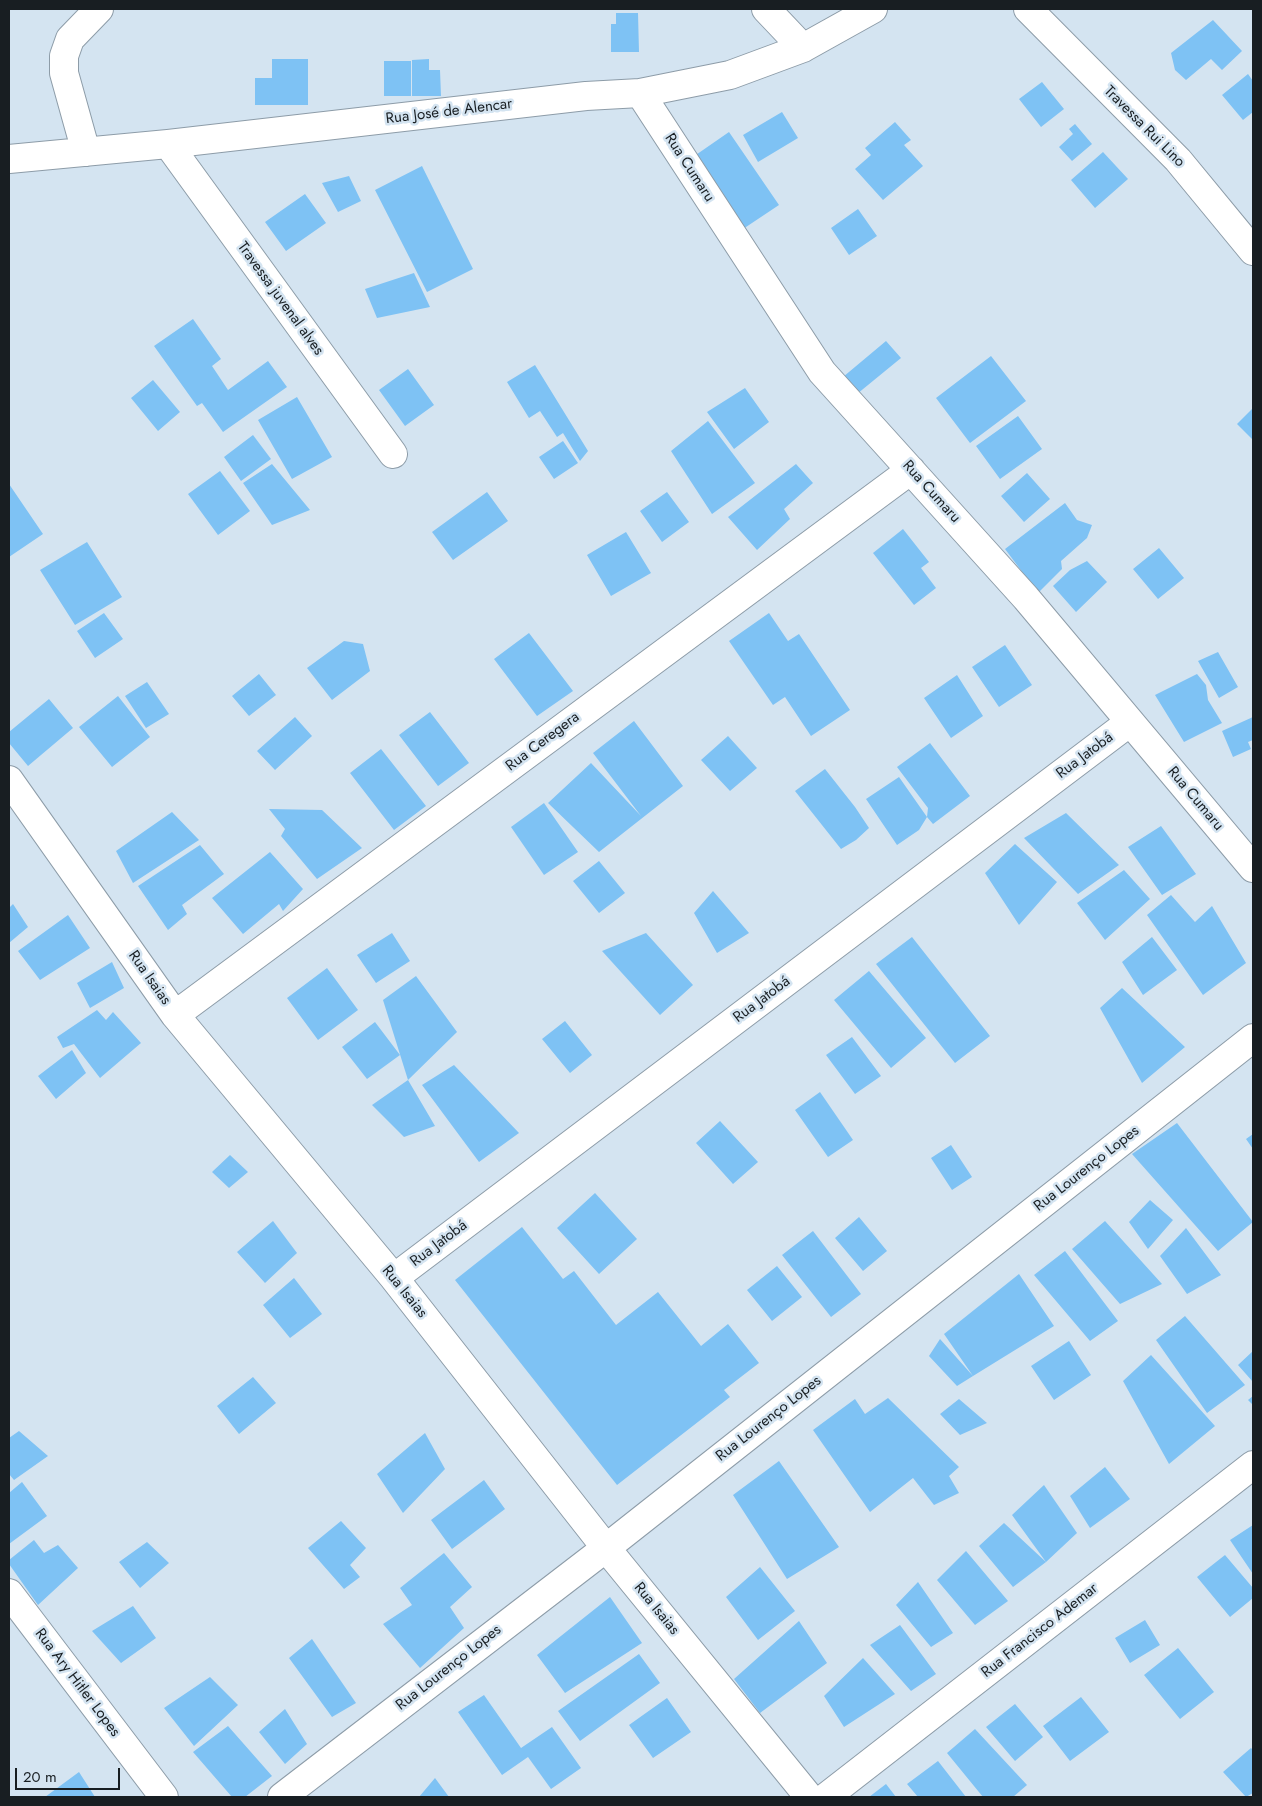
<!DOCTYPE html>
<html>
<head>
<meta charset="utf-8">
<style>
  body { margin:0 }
  #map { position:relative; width:1262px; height:1806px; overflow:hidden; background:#d4e4f1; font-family:Jost,sans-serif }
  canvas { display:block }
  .frame { position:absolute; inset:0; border:10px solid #181e22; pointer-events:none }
  .scale { position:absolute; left:15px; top:1768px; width:105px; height:22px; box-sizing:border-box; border:2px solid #181e22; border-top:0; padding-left:6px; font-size:15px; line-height:18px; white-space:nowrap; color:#181e22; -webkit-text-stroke:4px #d4e4f1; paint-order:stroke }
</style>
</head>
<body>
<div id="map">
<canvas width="1262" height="1806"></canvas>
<div class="frame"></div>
<div class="scale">20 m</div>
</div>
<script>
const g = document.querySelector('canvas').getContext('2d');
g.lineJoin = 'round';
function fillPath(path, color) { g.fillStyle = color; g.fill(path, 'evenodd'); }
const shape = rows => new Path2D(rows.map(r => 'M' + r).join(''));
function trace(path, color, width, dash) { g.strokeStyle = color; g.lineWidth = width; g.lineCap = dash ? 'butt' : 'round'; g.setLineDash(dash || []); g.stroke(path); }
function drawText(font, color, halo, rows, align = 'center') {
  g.font = font + ' Jost,sans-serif'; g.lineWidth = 5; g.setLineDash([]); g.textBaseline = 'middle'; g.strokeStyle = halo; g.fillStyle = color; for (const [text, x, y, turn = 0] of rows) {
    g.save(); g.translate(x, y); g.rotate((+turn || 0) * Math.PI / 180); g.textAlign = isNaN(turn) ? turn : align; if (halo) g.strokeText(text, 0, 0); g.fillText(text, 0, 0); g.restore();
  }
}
fillPath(shape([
  [616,13,638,13,639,52,611,52,611,24,616,24],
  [1213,20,1242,51,1222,70,1211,59,1186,80,1175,70,1171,53],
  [272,59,308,59,308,105,255,105,255,78,272,78],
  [429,59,429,70,440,70,441,96,412,96,412,60],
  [384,61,411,61,411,96,384,96],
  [1248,74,1253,81,1253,112,1243,120,1222,95],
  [1042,82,1064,109,1041,127,1019,99],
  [782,112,798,138,758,162,743,135],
  [895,122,911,140,904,145,923,166,883,200,855,169,871,155,865,148],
  [1075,124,1092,144,1072,161,1059,147,1073,134,1069,129],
  [729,132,779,205,740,231,690,159],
  [1103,152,1128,179,1095,208,1071,180],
  [422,166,473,269,427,292,375,190],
  [349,176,361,201,338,212,322,183],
  [305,194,326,223,286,251,265,222],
  [858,209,877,236,849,255,831,228],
  [414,273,430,307,377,318,365,289],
  [193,319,221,359,212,366,228,390,268,361,287,387,223,432,202,403,197,406,154,346],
  [886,341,901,358,857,394,843,377],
  [991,356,1026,401,970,443,936,398],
  [535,365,588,451,580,461,563,433,557,437,540,411,529,418,507,382],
  [408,369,434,405,405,426,379,390],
  [153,380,180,412,158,431,131,398],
  [745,388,769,422,734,449,707,412],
  [297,397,332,457,292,479,258,420],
  [1253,408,1253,440,1237,424],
  [1018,416,1042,449,1000,479,976,446],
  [708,421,755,483,712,514,671,451],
  [253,435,271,459,241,481,224,457],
  [563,441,578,463,554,479,539,457],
  [272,464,310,510,272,525,243,483],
  [796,464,813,483,784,509,790,519,757,550,728,517],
  [220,471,250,511,218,535,188,494],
  [1027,473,1050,499,1024,522,1001,496],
  [9,484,43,534,9,557],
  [487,492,508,521,453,560,432,532],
  [667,492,689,522,662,542,640,511],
  [1065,503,1077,520,1092,525,1087,538,1061,561,1062,569,1038,593,1005,549],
  [903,529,929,562,921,568,936,588,914,605,873,553],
  [626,532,651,573,611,596,587,555],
  [87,542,122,597,75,625,40,570],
  [1159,548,1184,578,1158,599,1133,569],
  [1087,561,1107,582,1076,612,1053,586,1070,570],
  [104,613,123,639,95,658,77,631],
  [769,613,788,641,799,634,850,710,811,736,785,697,773,705,729,641],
  [529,633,573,691,537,716,494,659],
  [344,641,363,644,370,671,332,700,307,668],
  [1005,645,1032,685,999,707,972,667],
  [1218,652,1238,687,1219,698,1198,661],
  [259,674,276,695,249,716,232,696],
  [1197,674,1206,685,1208,700,1222,723,1184,742,1155,695],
  [957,675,983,716,951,738,924,698],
  [147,682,169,714,146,728,125,696],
  [118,696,150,737,112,767,79,727],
  [49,699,73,728,28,766,9,743,9,732],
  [430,712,469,763,438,786,399,735],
  [295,717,312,736,275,770,257,751],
  [1253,717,1253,740,1248,742,1251,749,1233,757,1222,731],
  [634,721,683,786,599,852,548,803,591,763,641,816,593,753],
  [728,736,757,768,730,791,701,760],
  [930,743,970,796,933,824,927,817,928,808,897,767],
  [381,749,426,806,394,830,350,773],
  [825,769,855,807,869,828,856,840,841,849,795,791],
  [899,777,927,817,919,830,897,845,866,799],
  [544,803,578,852,544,875,511,827],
  [269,809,322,810,362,848,317,879,281,836,285,829],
  [172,812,199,840,133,883,116,851],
  [1066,813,1119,865,1078,894,1024,838],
  [1161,826,1196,874,1162,895,1128,847],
  [1015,844,1057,882,1019,925,985,873],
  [200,845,224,874,182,905,187,914,168,930,138,886],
  [270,852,303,889,283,911,279,904,243,934,212,898],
  [599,861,625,893,599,913,573,881],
  [1124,870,1150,899,1105,940,1077,903],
  [713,891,749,933,717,953,694,913],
  [1171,895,1195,922,1212,906,1246,963,1203,995,1147,915],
  [13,904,28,927,9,943,9,908],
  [68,915,90,948,40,980,18,951],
  [392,933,410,961,376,983,357,955],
  [646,933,693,985,660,1015,602,951],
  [912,937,990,1036,955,1063,876,964],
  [1152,937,1177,970,1143,995,1122,962],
  [112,962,124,988,90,1008,77,983],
  [327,968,358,1010,318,1040,287,998],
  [869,971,926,1038,891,1068,834,1000],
  [416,976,457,1032,408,1080,383,1000],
  [1122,988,1185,1047,1142,1083,1100,1008],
  [97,1010,106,1020,113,1012,141,1043,100,1078,74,1044,63,1048,57,1037],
  [565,1021,592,1055,570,1073,542,1039],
  [375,1022,400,1055,367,1079,342,1047],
  [852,1037,881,1076,855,1094,826,1055],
  [72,1050,86,1073,56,1099,38,1076],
  [454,1065,519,1133,479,1162,422,1085],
  [408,1080,435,1126,404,1137,372,1105],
  [820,1092,853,1140,828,1157,795,1110],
  [720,1121,758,1162,733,1184,696,1143],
  [1177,1123,1253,1222,1218,1251,1132,1154],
  [1253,1134,1253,1149,1246,1139],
  [951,1145,972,1177,952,1190,931,1158],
  [230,1155,248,1172,229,1188,212,1172],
  [595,1193,637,1239,599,1274,557,1228],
  [1150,1200,1173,1220,1148,1249,1129,1222],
  [859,1217,887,1251,863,1271,835,1238],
  [273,1221,297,1253,265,1283,237,1252],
  [1105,1221,1162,1284,1120,1304,1072,1249],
  [522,1227,563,1279,574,1271,616,1325,658,1292,701,1346,728,1324,759,1363,724,1390,730,1397,617,1485,455,1280],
  [1186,1228,1221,1275,1187,1294,1160,1256],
  [813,1231,861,1294,831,1317,782,1255],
  [1065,1251,1118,1321,1090,1341,1034,1275],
  [777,1266,802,1297,772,1321,747,1290],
  [1019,1274,1054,1326,973,1376,957,1386,929,1356,940,1339,973,1376,944,1334],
  [294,1278,322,1314,290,1338,263,1305],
  [1185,1316,1245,1385,1207,1413,1156,1340],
  [1069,1341,1091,1375,1054,1400,1031,1366],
  [1253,1351,1253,1382,1238,1365],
  [1151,1355,1215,1426,1169,1464,1123,1381],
  [253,1377,276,1403,239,1434,217,1406],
  [1253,1396,1253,1405,1248,1400],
  [888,1398,959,1467,949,1476,959,1493,934,1505,913,1478,870,1512,813,1430,855,1399,865,1414],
  [959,1399,987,1423,960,1435,940,1414],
  [19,1431,48,1456,14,1480,9,1474,9,1438],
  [425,1433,445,1469,403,1513,377,1474],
  [779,1461,839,1547,787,1579,733,1495],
  [1105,1467,1130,1499,1090,1528,1070,1496],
  [484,1480,505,1509,452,1549,431,1520],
  [22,1482,47,1516,9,1544,9,1493],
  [1044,1485,1077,1533,1046,1562,1013,1587,979,1546,1004,1523,1046,1562,1012,1515],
  [341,1521,366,1548,350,1565,360,1577,344,1589,308,1548],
  [1253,1525,1253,1574,1230,1540],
  [34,1540,44,1553,58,1545,78,1568,38,1605,9,1564,9,1560],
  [147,1542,169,1563,140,1588,119,1562],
  [966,1551,1008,1601,975,1625,937,1580],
  [444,1553,472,1587,450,1607,464,1628,420,1668,383,1624,412,1605,400,1588],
  [1225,1555,1253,1588,1253,1598,1230,1617,1197,1577],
  [760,1567,795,1611,758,1640,726,1597],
  [918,1582,953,1633,931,1647,896,1605],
  [610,1597,642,1643,565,1693,537,1655],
  [133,1606,156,1638,121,1663,92,1631],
  [1145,1620,1160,1645,1130,1663,1115,1638],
  [799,1621,827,1663,760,1713,734,1679],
  [900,1625,936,1674,911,1691,870,1645],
  [312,1639,356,1703,332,1717,289,1658],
  [1178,1648,1214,1692,1180,1719,1144,1675],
  [639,1654,660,1683,580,1741,558,1711],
  [863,1658,895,1694,844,1727,824,1696],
  [210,1677,238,1705,194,1746,164,1708],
  [484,1695,521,1748,552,1727,581,1768,551,1789,528,1757,502,1775,458,1712],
  [1081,1697,1109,1732,1070,1761,1043,1726],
  [667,1698,691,1732,653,1758,629,1725],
  [1015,1704,1043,1737,1015,1761,986,1727],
  [285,1709,307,1744,285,1764,259,1732],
  [228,1726,272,1776,245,1797,232,1797,193,1752],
  [975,1729,1027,1785,1013,1797,983,1797,947,1753],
  [1251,1748,1253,1750,1253,1793,1246,1797,1223,1772],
  [938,1761,966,1797,918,1797,907,1784],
  [79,1772,95,1797,45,1797],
  [435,1778,449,1797,419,1797],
  [886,1784,896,1797,869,1797]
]), '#7ec2f4');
const minor = shape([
  [766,9,803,48],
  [1028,9,1178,160,1253,251],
  [640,93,822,372,1026,598,1253,868],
  [168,144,393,454],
  [86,152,64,73,64,56,70,39,99,9],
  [9,159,168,144,586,96,640,93,730,75,803,48,873,9],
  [9,780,175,1015,394,1278,606,1548,809,1797],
  [175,1015,911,470],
  [394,1278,1130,722],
  [9,1593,164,1797],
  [282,1797,606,1548,1253,1038],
  [826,1797,1253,1465]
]);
trace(minor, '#8d9ca8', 30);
trace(minor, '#fff', 28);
drawText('15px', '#181e22', '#d4e4f1', [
  ["Rua José de Alencar",449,112,-7],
  ["Travessa Rui Lino",1144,127,45],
  ["Rua Cumaru",689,168,57],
  ["Travessa juvenal alves",280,299,54],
  ["Rua Cumaru",931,492,48],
  ["Rua Ceregera",543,742,-37],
  ["Rua Jatobá",1085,756,-37],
  ["Rua Cumaru",1195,799,50],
  ["Rua Isaias",149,978,55],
  ["Rua Jatobá",762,1000,-37],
  ["Rua Lourenço Lopes",1087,1169,-38],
  ["Rua Jatobá",439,1244,-37],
  ["Rua Isaias",404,1292,51],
  ["Rua Lourenço Lopes",769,1419,-38],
  ["Rua Isaias",656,1609,51],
  ["Rua Francisco Ademar",1040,1631,-38],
  ["Rua Lourenço Lopes",449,1668,-38],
  ["Rua Ary Hitler Lopes",77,1683,53]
]);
</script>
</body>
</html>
